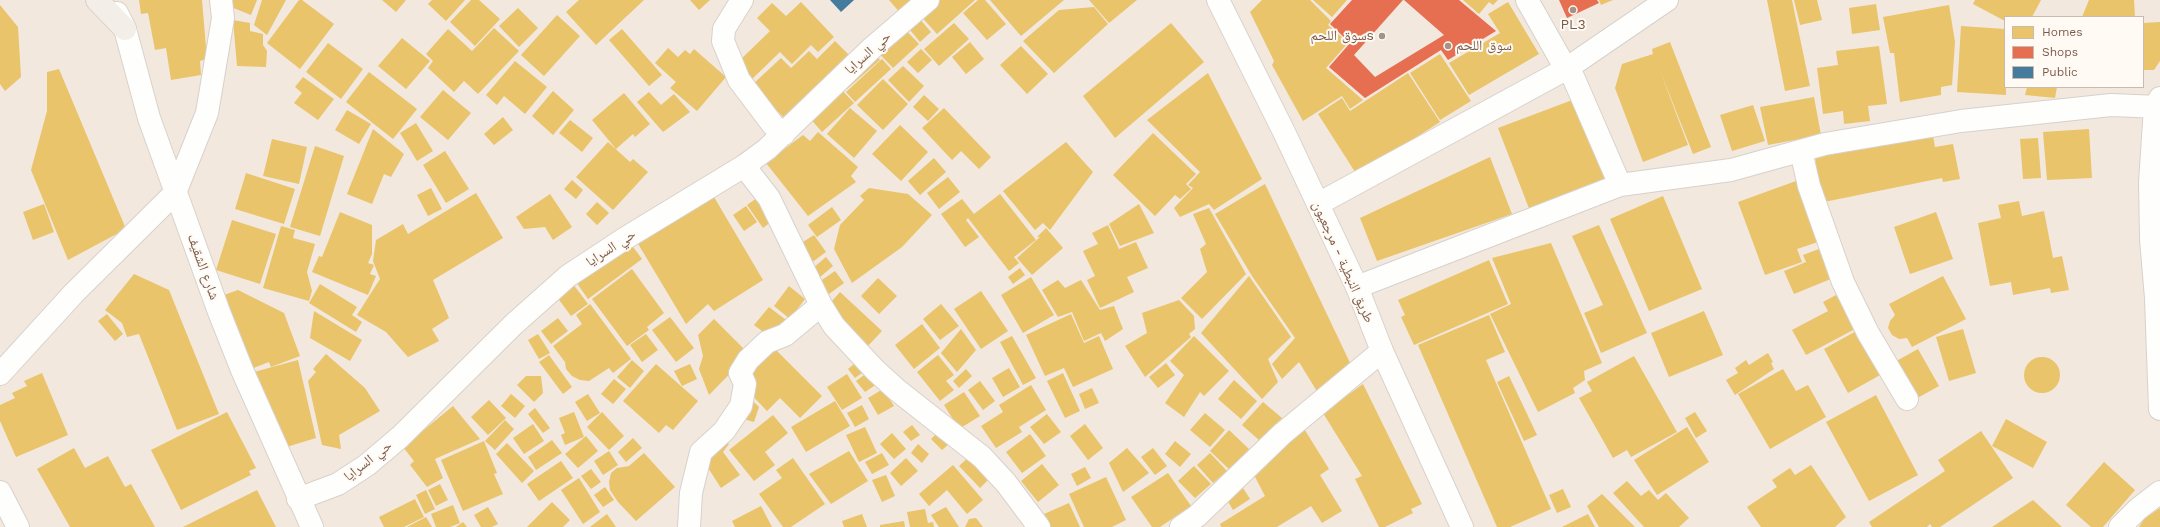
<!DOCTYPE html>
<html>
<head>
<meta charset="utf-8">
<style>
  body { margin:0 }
  #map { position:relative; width:2160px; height:527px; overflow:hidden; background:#f9f5f0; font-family:"Work Sans",sans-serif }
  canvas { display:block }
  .legend { position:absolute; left:2004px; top:16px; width:140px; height:72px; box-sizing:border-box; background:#fffaf3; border:1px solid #cabbb1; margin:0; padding:5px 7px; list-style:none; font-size:12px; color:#7a5c4d }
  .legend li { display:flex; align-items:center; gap:8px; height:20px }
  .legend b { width:20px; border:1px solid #cabbb1 }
</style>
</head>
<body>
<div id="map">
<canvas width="2160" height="527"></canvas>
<ul class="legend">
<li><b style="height:11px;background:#e9c46a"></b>Homes</li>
<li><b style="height:11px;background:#e76f51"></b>Shops</li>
<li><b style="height:11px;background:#457b9d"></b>Public</li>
</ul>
</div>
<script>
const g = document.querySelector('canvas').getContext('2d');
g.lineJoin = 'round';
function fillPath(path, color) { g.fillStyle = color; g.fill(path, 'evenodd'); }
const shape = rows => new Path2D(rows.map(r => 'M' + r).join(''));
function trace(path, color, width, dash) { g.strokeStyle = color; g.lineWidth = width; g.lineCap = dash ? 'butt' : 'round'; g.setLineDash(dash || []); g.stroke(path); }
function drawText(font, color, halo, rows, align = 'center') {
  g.font = font + ' "Work Sans","Noto Naskh Arabic",sans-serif'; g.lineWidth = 4; g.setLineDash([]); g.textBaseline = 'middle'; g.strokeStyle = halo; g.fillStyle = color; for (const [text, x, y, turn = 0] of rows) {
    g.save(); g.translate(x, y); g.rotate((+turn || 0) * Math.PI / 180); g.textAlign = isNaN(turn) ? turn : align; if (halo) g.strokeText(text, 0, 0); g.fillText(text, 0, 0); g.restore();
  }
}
fillPath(shape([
  [0,0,2160,0,2160,527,0,527],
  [2005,17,2143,17,2143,87,2005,87]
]), '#f2e8de');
fillPath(shape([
  [139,0,202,0,207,59,200,61,201,75,171,80,166,48,155,50,148,13,141,14],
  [232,0,257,0,251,15,231,7],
  [262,0,286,0,267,35,254,25],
  [299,0,302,0,334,24,300,69,267,43],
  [382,0,406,0,396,12],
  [432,0,465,0,446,21,428,4],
  [471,0,479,0,500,19,475,46,450,22],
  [579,0,644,0,596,45,566,12],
  [690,0,710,0,699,10],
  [889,0,919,0,902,15],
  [935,0,975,0,937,34,919,14],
  [978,0,985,0,1006,24,987,40,963,13],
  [990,0,1064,0,1021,36],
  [1089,0,1137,0,1109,23],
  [1262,0,1310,0,1331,21,1328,25,1348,43,1326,68,1363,100,1350,109,1342,96,1303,121,1272,65,1274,61,1250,12],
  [1313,0,1347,0,1332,17],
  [1463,0,1498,0,1493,5,1489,2,1479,14],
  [1599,0,1613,0,1601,5],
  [1767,0,1792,0,1810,86,1785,91],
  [1794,0,1817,0,1822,20,1800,25],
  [1975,0,2041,0,2032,17,2005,17,2005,21,1973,4],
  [2089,0,2134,0,2135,17,2082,17],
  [801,2,834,37,818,52,811,45,792,64,780,52,751,80,736,64,770,31,757,18,772,3,786,16],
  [1508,2,1539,54,1469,95,1449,63,1500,33,1488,14],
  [1876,4,1880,30,1852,34,1849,8],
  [0,5,18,27,21,77,5,91,0,84],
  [1949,5,1955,42,1952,85,1941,87,1941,95,1900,102,1894,53,1890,53,1883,17],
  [1094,7,1108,24,1054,73,1023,41,1059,10],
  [518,8,538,28,519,47,499,26],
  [557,15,580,36,544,76,521,55],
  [917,16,931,32,920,42,906,25],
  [233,20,250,23,250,31,263,34,263,45,267,51,266,67,237,66],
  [2160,22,2160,61,2154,70,2143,70,2143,23],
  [954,23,969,39,939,66,924,49],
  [1171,23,1204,62,1115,138,1083,96],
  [902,26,919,44,893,68,876,50],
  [1961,26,2005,29,2006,95,1957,92],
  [494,28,519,51,478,94,464,81,454,92,428,68,433,61,426,54,448,29,472,51],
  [622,29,662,75,649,86,609,40],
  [402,38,430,61,406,89,378,66],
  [835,41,854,60,789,123,752,85,781,58,791,68,809,51,817,59],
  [970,42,984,59,966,74,952,57],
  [1670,42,1711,147,1693,154,1659,68,1688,145,1643,162,1615,88,1622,64,1653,54,1652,49],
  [328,43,363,69,341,99,306,72],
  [1021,46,1048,74,1027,94,1000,65],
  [1879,46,1887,104,1868,106,1870,121,1844,124,1843,111,1823,114,1817,68,1838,65,1836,51],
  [668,48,678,57,685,50,690,54,694,49,726,77,697,111,670,88,676,82,655,63],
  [921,49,932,60,918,73,907,62],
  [873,51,880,60,847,89,840,82],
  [1440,54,1471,101,1440,120,1410,73],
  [882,59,891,69,855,102,846,92],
  [515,61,547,87,525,114,504,96,497,105,486,95],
  [903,66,924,86,909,102,888,80],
  [59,69,126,229,68,260,31,170,47,111,47,72],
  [369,72,417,109,393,139,346,102],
  [1208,73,1262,179,1214,210,1209,204,1180,217,1174,208,1193,188,1188,185,1200,172,1147,120],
  [1408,73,1440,122,1357,175,1318,114,1342,98,1350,111],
  [303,77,334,99,318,120,294,103,302,93,295,87],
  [883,79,908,104,883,130,857,105],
  [2027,87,2057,87,2055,98,2025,95],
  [840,88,854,103,822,132,808,116],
  [443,90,471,113,448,140,420,117],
  [553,91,574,110,553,135,532,116],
  [649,92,661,105,674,94,690,112,663,132,637,102],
  [624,93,650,124,635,137,633,134,616,149,592,120],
  [924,95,939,109,928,121,913,107],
  [1814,97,1821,135,1768,145,1760,107],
  [1575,99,1607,181,1530,211,1498,128],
  [1753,105,1765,141,1732,151,1720,115],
  [850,108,877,131,854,158,827,134],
  [944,108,991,157,979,169,961,151,952,160,922,128],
  [347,110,371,124,359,144,335,130],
  [503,117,513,130,494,145,484,134],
  [570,120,593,138,582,152,559,133],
  [416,123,433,151,417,161,400,133],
  [900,125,928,152,901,181,872,154],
  [373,129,404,154,391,177,384,174,372,204,347,194],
  [2089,129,2092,178,2047,180,2043,132],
  [818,132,858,167,851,176,856,182,808,216,766,163,803,135,810,141],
  [1153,133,1196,174,1186,184,1191,189,1180,199,1175,195,1155,216,1113,175],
  [1933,136,1935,147,1953,144,1960,179,1943,182,1942,178,1824,202,1812,163,1816,163,1815,155],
  [2038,138,2041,178,2023,179,2020,139],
  [272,139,307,147,299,184,263,176],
  [608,142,630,162,633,159,648,172,613,210,576,177],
  [1066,142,1093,172,1050,230,1043,223,1035,230,1003,191],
  [315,146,344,156,320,236,290,227],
  [445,151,469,189,446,203,423,165],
  [1490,157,1512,214,1377,261,1360,218],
  [934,158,946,172,920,195,908,181],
  [246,173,295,189,284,224,235,209],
  [948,177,960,192,939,209,927,193],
  [572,180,583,190,576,199,564,189],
  [1796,181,1818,242,1797,249,1802,262,1765,275,1738,202],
  [1265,184,1352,367,1318,393,1299,362,1282,379,1272,364,1295,338,1252,276,1215,214],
  [431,188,442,209,428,216,417,195],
  [869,188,908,194,932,215,902,247,852,283,834,249,840,225,864,200,860,196],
  [476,193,503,238,433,280,449,318,432,329,439,341,408,357,386,332,357,315,380,279,373,261,376,240,403,224,408,234],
  [550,194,572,227,553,240,545,227,524,229,516,217],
  [1000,194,1036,240,1014,257,1019,263,1009,271,968,218,966,220,979,237,965,247,941,214,962,199,974,214],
  [761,195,776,218,763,228,747,205],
  [1663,196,1702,289,1649,311,1610,219],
  [714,197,763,280,714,311,708,304,686,324,637,242],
  [2019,201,2022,216,2044,211,2053,258,2062,256,2069,290,2051,293,2050,288,2013,295,2011,282,1990,286,1978,223,2001,218,1998,205],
  [597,202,609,213,597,225,586,214],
  [44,204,54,232,33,240,23,212],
  [1139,204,1154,233,1120,246,1109,224],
  [746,206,757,222,744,231,733,215],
  [832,207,841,220,817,237,808,225],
  [1209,208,1246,274,1202,319,1181,298,1207,272,1200,249,1206,244,1193,214],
  [340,212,372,225,372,254,368,263,374,265,370,274,376,276,368,295,312,272,319,256,322,257],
  [1936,212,1953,259,1910,274,1894,227],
  [232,220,276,234,260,284,216,270],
  [1108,225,1119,249,1136,242,1148,268,1127,277,1134,292,1100,308,1087,280,1095,276,1083,251,1098,244,1092,233],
  [1599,225,1647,333,1601,353,1584,313,1603,305,1572,236],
  [281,226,295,230,293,238,315,244,307,272,312,291,309,301,263,288],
  [1046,228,1063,248,1032,275,1017,258,1040,237,1037,237],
  [814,235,826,252,811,263,798,245],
  [627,239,642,259,588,299,574,279],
  [1551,243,1602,363,1584,371,1585,380,1573,388,1575,393,1538,412,1490,314,1511,304,1492,258],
  [1819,249,1821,255,1828,253,1838,276,1794,294,1784,271,1806,262,1803,255],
  [826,257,833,266,819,278,812,269],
  [1489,260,1508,304,1414,345,1401,317,1405,315,1398,300],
  [1020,268,1025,275,1013,284,1008,277],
  [632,269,664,313,647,327,649,330,627,346,592,299],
  [835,271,844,283,825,297,816,284],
  [134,274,169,290,219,414,177,430,139,334,127,337,122,323,105,310],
  [1249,276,1291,337,1268,359,1278,382,1262,399,1201,333],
  [1943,276,1966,319,1912,347,1907,338,1899,339,1892,335,1888,328,1890,321,1895,315,1889,304],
  [1031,277,1054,315,1023,333,1001,295],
  [878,278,897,296,879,314,861,296],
  [1058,280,1065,288,1081,280,1100,310,1114,306,1123,329,1105,341,1101,333,1084,341,1072,312,1058,317,1042,290],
  [320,284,357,307,352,315,362,322,356,332,309,303],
  [573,284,588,304,571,316,557,297],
  [789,286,805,299,790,319,774,306],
  [238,290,284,313,300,356,271,367,269,362,251,369,224,295],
  [981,291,1008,331,981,349,954,309],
  [840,292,882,331,866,348,824,310],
  [1836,295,1855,329,1806,355,1792,330,1828,311,1823,302],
  [1179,300,1194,316,1195,329,1189,334,1191,337,1145,377,1125,346,1147,333,1142,313],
  [590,304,631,359,613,373,609,368,589,381,580,380,572,376,566,369,565,362,553,346,582,324,576,315],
  [941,304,959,326,940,340,923,319],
  [769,307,786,320,771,338,754,325],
  [314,311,362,340,350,361,310,338],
  [1704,311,1723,355,1669,377,1651,333],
  [107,314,123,334,115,341,98,321],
  [1071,314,1084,343,1099,336,1113,369,1073,387,1064,368,1045,376,1026,335],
  [1489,315,1505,352,1486,360,1551,509,1510,527,1497,527,1418,345],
  [670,317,694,348,676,362,652,330],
  [558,318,568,331,551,344,541,331],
  [714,319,749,354,709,395,699,369,703,356,698,335],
  [922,324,940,348,914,369,895,345],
  [961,329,976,350,957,372,941,353],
  [1963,329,1976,373,1949,381,1936,337],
  [1858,330,1882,374,1848,393,1824,349],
  [538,334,550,353,539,359,528,340],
  [646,334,658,350,642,362,630,345],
  [1012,336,1036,378,1023,385,1000,342],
  [1194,336,1229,371,1204,396,1200,392,1184,417,1165,403,1184,375,1170,361],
  [772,346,822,396,800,418,780,398,767,411,748,391,750,367],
  [1918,349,1939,386,1912,401,1891,364],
  [1768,353,1773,362,1771,363,1774,369,1735,395,1726,380,1738,373,1735,368,1746,360,1749,365],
  [326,354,365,388,380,411,339,435,341,449,322,445,308,381,316,372,313,369],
  [549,355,572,387,563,394,539,362],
  [938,355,954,375,946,381,954,390,940,401,917,372],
  [1634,356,1677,432,1631,457,1627,450,1613,458,1579,398,1592,391,1587,382],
  '2024 375a18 18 0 1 1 36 0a18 18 0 1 1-36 0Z',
  [298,360,316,438,280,449,254,372],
  [632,360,644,371,630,388,617,377],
  [859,360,866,370,855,378,848,369],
  [1166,363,1175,375,1158,388,1149,377],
  [656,364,698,401,673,430,666,425,659,433,623,401],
  [690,364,697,379,682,386,674,371],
  [1009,368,1020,387,1003,397,992,378],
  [966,369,972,376,959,388,953,381],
  [1783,369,1796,391,1808,385,1826,417,1770,449,1738,394],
  [871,370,880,382,865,392,856,381],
  [42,373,68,435,16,457,0,421,0,405,15,398,12,393,27,386,24,381],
  [1063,373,1080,411,1065,418,1047,381],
  [847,374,862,398,842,410,827,387],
  [526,376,541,376,543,393,534,402,517,385],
  [1509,376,1537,435,1524,441,1497,382],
  [614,379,626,389,613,404,601,394],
  [1234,380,1257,401,1241,419,1218,399],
  [980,381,995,401,983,410,968,390],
  [1363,384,1422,504,1411,509,1413,513,1385,527,1379,527,1355,479,1362,476,1323,413],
  [1031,385,1046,410,1019,427,1022,432,996,448,981,426,1003,412,999,405],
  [1092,388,1099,403,1085,409,1079,394],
  [883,389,894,406,878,415,868,398],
  [964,392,980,416,959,429,944,405],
  [511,394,525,406,515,418,501,406],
  [588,394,600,413,587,421,575,402],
  [747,395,759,407,754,422,740,418],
  [1876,395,1918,475,1869,501,1826,422],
  [489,400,506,418,488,435,471,417],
  [835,401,850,426,806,452,791,427],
  [1263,402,1282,418,1260,441,1242,425],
  [862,405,869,419,855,427,847,413],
  [453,406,480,439,435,459,443,478,427,487,410,465,414,461,403,447],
  [535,408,550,428,543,433,528,414],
  [227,412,256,468,249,471,251,475,181,510,151,450],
  [574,412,584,437,565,445,561,435,565,433,559,418],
  [602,412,624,436,609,450,587,427],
  [1695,412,1707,431,1696,438,1685,418],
  [1205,413,1225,430,1210,447,1190,430],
  [1047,414,1061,432,1044,444,1030,427],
  [773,415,788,433,765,452,775,465,754,481,729,450],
  [2006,419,2047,442,2033,468,1992,446],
  [505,420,514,429,495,450,485,441],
  [533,424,544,441,524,454,513,438],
  [1085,424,1103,448,1088,460,1070,436],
  [912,425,920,435,911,441,903,432],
  [865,427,877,453,859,462,846,435],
  [1303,427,1329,469,1320,475,1342,511,1322,523,1311,506,1277,527,1221,527,1220,524,1265,496,1254,475],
  [1687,427,1709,462,1657,495,1634,460],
  [1229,430,1250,450,1231,471,1210,451],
  [939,431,950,443,942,450,931,439],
  [1981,431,2013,478,1940,527,1932,527,1930,524,1927,527,1872,527,1869,522,1945,471,1938,460],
  [892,433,906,449,894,459,880,444],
  [1030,434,1046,456,1022,473,1006,452],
  [586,436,598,451,578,468,565,454],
  [721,437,729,444,723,452,740,475,721,488,701,457],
  [633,438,642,448,626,462,618,452],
  [552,440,562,453,536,470,528,457],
  [484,441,497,473,494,474,503,494,463,511,441,460],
  [1175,441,1191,454,1180,467,1165,454],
  [507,443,534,471,522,483,496,454],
  [918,444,929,454,922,463,911,453],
  [74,448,85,468,108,456,125,487,131,484,155,527,70,527,37,469],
  [1127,448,1149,473,1123,492,1109,463],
  [1153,448,1167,466,1155,475,1141,457],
  [609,451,618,465,603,475,594,461],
  [849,451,868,481,831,504,809,474],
  [644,453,675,487,636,521,618,502,610,490,609,482,611,473,617,468,629,466],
  [882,453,889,465,872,474,865,462],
  [973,453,994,474,980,488,959,466],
  [1210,453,1227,471,1213,483,1197,465],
  [793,458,825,504,791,527,783,527,759,494,782,478,776,470],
  [906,458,918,471,901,486,890,473],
  [561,461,573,478,539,501,527,484],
  [2104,462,2135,490,2103,527,2091,527,2066,505],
  [1042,464,1059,485,1038,502,1021,481],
  [953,465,983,500,967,514,947,490,929,506,919,494],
  [1811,465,1846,517,1835,527,1761,527,1747,507,1777,487,1772,480,1790,468,1795,475],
  [1194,466,1211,484,1195,498,1178,481],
  [1085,467,1091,478,1077,486,1071,474],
  [591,469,601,482,591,489,581,476],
  [1168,473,1191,506,1160,527,1152,527,1131,497],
  [886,475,895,496,882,502,872,480],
  [1106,477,1126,520,1112,527,1084,527,1069,494],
  [579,478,600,512,583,524,561,490],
  [1627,481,1641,496,1649,490,1658,500,1666,493,1689,518,1679,527,1644,527,1613,493],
  [440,484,448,500,436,506,428,490],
  [605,487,614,500,603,507,594,495],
  [1243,488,1250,499,1233,510,1226,498],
  [1563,489,1571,507,1557,513,1549,495],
  [257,490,276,527,183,527],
  [426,490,435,509,425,514,416,495],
  [1602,494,1635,527,1599,527,1587,506],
  [415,499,424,517,404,527,384,527,379,517],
  [2033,500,2062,527,1992,527],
  [552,502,570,520,563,527,527,527],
  [1069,503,1080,527,1050,527,1044,514],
  [453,505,460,523,450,527,436,527,431,514],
  [761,506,772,527,735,527,732,521],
  [488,507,498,524,492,527,481,527,474,515],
  [946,507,959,527,939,527,931,515],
  [2160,508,2160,527,2139,527,2144,519],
  [925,509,928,523,933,522,934,527,910,527,907,512],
  [607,514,616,527,590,527],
  [862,514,867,527,844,527,842,521],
  [1588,514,1595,527,1562,527],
  [426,517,432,527,407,527],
  [976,518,983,527,965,527,969,519],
  [904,521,905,527,880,527,880,525],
  [463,522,467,527,456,527]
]), '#e9c46a');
fillPath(shape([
  [1352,0,1403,0,1354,55,1375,77,1444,35,1404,0,1459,0,1496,31,1448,60,1441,50,1365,98,1329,67,1350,43,1330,24],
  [1559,0,1597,0,1599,3,1567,18]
]), '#e76f51');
fillPath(shape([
  [830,0,854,0,841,12]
]), '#457b9d');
const minor = shape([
  [742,0,724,29,723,41,739,80,773,125,784,134],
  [1527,0,1566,69,1571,72,1620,185],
  [2160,98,2155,107,2150,182,2151,239,2156,298,2160,409],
  [1801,151,1809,186,1843,282,1868,333,1907,399],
  [744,166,769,198,821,305,834,326,875,370,897,390,982,457,1006,483,1039,527],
  [1318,204,1566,69,1667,0],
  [1357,287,1620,185,1731,170,1825,144,1961,121,2111,105,2160,107],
  [0,374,74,293,175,193,207,113,223,18,221,0],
  [0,492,18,527],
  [298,499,338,484,367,465,400,437,514,324,568,276,624,239,744,166,767,149,873,47,928,0],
  [689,527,691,493,701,452,724,431,741,406,745,384,740,373,748,360,767,342,785,335,821,305],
  [1181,527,1197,516,1282,434,1382,351],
  [2120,527,2138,509,2160,492]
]);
const secondary = shape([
  [1218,0,1284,132,1357,287,1382,351,1462,527],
  [117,13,125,29,149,118,219,312,242,370,312,527]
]);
const primary = shape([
  [97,0,125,29]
]);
trace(minor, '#d7d1cb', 24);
trace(secondary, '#d9d2cb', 24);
trace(primary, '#dad1cc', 24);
trace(minor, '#fefefd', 22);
trace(secondary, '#fefefd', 22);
trace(primary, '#f3eee8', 22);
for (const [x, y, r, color] of [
  [1573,10,4,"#a69286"],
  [1382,36,4,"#a69286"],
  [1448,46,4,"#a69286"]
]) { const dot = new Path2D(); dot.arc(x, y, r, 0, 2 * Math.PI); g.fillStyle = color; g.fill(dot); trace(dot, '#fffaf3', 1.5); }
drawText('14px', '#7a5c4d', '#fffaf3', [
  ["PL3",1573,25],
  ["سوق اللحمs",1374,36,"right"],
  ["سوق اللحم",1456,46,"left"]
]);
drawText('14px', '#7a5c4d', '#fffaf3', [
  ["حي السرايا",868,53,-42],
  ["حي السرايا",611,248,-33],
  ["طريق النبطية - مرجعيون",1343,262,66],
  ["شارع الشقيف",203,267,70],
  ["حي السرايا",368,461,-38]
]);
</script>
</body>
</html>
